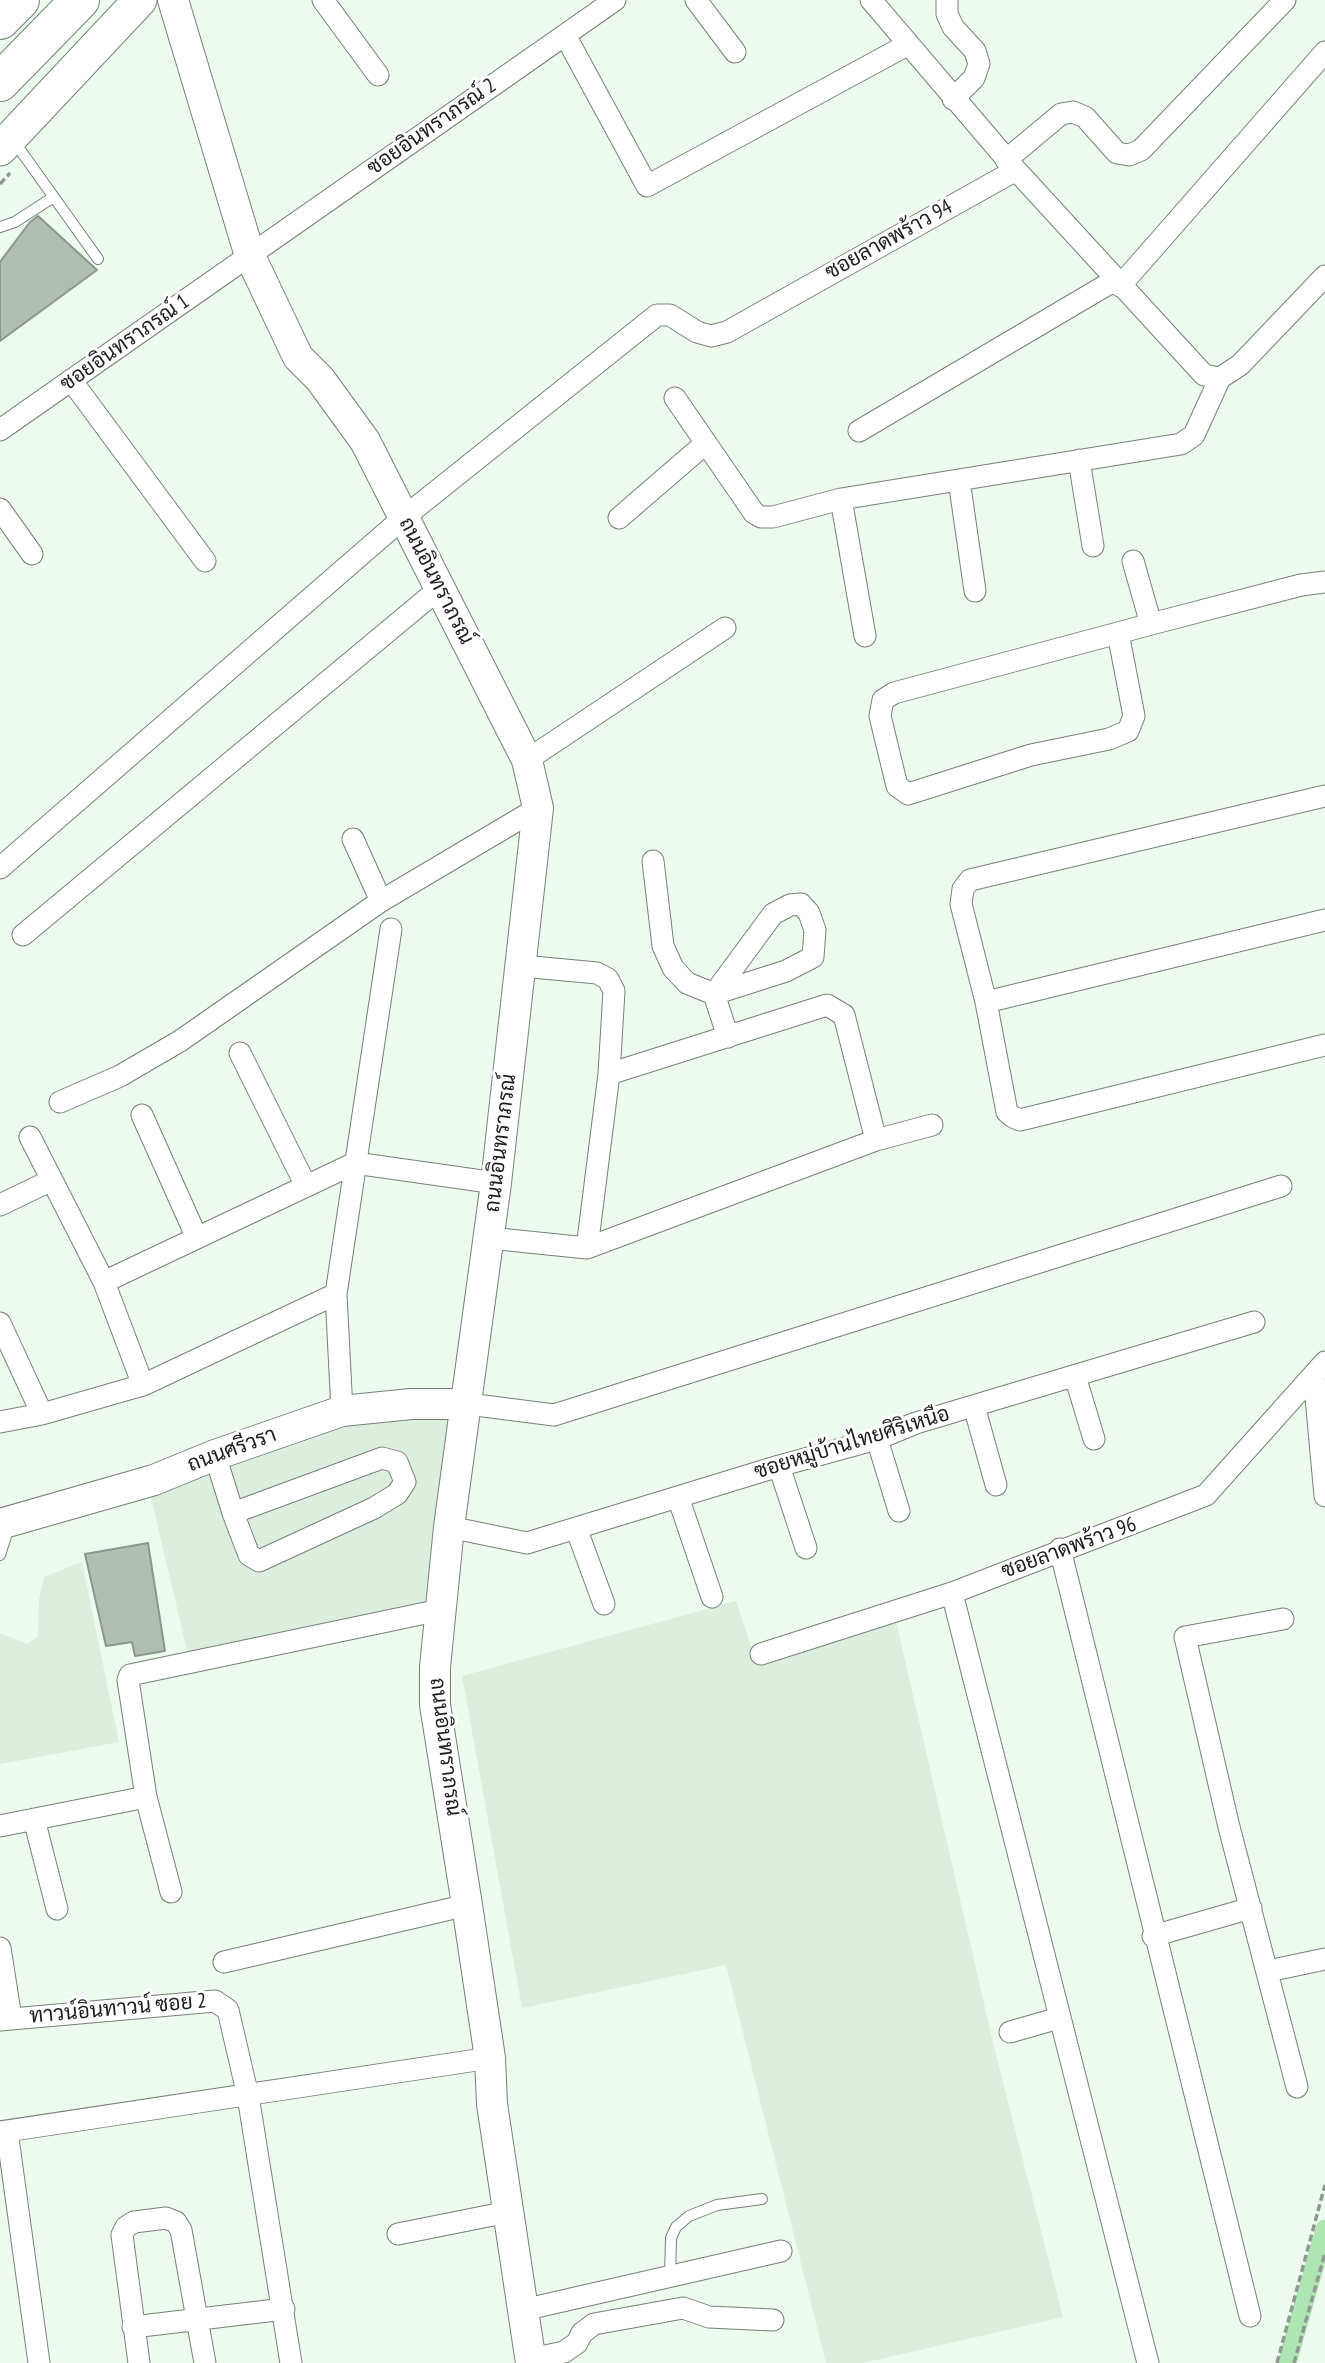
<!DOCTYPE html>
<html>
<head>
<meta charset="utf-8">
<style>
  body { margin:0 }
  canvas { display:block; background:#edfaee }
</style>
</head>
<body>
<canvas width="1325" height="2363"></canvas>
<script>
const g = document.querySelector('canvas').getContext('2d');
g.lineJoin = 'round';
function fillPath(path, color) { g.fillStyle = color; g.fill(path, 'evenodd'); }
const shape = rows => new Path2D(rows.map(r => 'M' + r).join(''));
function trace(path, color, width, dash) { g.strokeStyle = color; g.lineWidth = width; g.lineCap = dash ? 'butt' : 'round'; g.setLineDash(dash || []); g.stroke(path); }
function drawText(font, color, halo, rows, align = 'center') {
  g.font = font + ' "PT Sans Narrow",Sarabun,sans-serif'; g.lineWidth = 6; g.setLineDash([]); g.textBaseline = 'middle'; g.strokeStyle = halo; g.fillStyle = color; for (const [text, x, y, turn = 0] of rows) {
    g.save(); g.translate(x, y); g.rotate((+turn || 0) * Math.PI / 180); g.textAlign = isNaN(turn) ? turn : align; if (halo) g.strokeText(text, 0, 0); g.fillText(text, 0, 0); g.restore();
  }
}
fillPath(shape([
  [361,1399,470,1402,441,1598,189,1659,148,1485],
  [82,1562,119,1742,0,1764,0,1633,27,1644,38,1636,39,1599,44,1577],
  [736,1601,756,1662,896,1621,994,2047,1063,2317,863,2363,826,2363,726,1965,522,2008,462,1676]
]), '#dcefde');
trace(shape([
  [1287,2363,1325,2229]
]), '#aee6b3', 19);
const building = shape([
  [38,216,97,270,0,341,0,262,30,222,38,216],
  [148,1543,165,1651,135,1656,132,1642,106,1646,85,1554,148,1543]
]);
fillPath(building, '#b1beb2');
trace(building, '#8b978c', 2);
const lane = shape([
  [13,140,98,259],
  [0,227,15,222,52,198],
  [0,1555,10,1524],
  [670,2276,671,2238,676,2227,689,2216,717,2205,762,2199]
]);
const street = shape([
  [323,0,378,75],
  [696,0,735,52],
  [871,0,1015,169],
  [947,0,947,14,953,27,975,51,979,64,974,78,953,99],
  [565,35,647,186,907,45],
  [1006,160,1061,114,1073,112,1085,117,1117,153,1129,155,1141,150,1285,0],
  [1120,286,1325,52],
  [71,380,205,561],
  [675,398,754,513,761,517,773,517,841,499,1181,444,1194,435,1220,378],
  [0,430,615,0],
  [859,431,1115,280],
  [1079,460,1093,546],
  [959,480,975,591],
  [841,499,865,636],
  [0,509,32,554],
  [619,518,706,443],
  [1133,561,1151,624],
  [1118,633,1134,716,1128,731,1109,739,1031,755,908,794,897,786,880,716,883,700,894,693,1118,633,1151,624,1301,585,1325,582],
  [527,760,725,628],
  [1325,796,970,880,963,889,961,904,986,1002,1007,1112,1013,1117,1020,1120,1325,1045],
  [353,839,381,901,538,808],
  [653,861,663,946,673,968,687,983,714,994,728,1037],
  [0,868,403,518,657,315,670,315,697,332,711,336,727,332,1016,170,1204,375,1220,378,1240,365,1325,276],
  [801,904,809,913,815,930,813,957,786,971,714,994,773,914,790,905,801,904],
  [23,935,440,588],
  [522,966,597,973,608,979,614,991,609,1074,587,1248],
  [986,1002,1325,920],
  [240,1053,306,1186],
  [60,1102,120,1076,180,1041,381,901],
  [142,1115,197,1238],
  [30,1137,104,1282,143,1385],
  [876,1140,932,1125],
  [0,1205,52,1180],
  [489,1238,587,1248,876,1140,844,1015,827,1005,609,1074],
  [104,1282,355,1163,496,1183],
  [0,1323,42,1414],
  [1075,1376,1094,1439],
  [1314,1376,1325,1496],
  [468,1404,554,1415,1281,1186],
  [974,1406,996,1485],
  [342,1411,336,1294,391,929],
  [0,1422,42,1414,143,1385,336,1294],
  [877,1439,899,1511],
  [215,1455,233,1513,249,1555,259,1561,374,1508,397,1494,405,1482,397,1462,382,1458,233,1513],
  [779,1466,806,1548],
  [678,1497,712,1597],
  [449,1527,527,1543,779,1466,877,1439,916,1423,1254,1322],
  [576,1528,604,1604],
  [1060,1549,1250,2316],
  [952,1593,1148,2363],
  [1283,1619,1185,1637,1229,1827,1297,2087],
  [761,1654,952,1593,1206,1495,1325,1362],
  [34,1819,57,1909],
  [0,1826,146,1797],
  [171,1892,146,1797,128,1680,130,1675,440,1610],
  [1153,1936,1251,1908],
  [0,1948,11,2018],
  [224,1962,467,1905],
  [1268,1971,1325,1959],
  [0,2020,215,2001,228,2010,248,2096,291,2363],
  [1010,2032,1059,2018],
  [7,2131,39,2363],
  [0,2132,490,2058],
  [398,2234,508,2212],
  [523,2310,781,2251],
  [133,2327,284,2309],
  [531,2359,564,2352,577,2343,582,2333,594,2324,683,2308,709,2317,773,2320],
  [139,2363,122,2235,126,2227,134,2222,166,2218,176,2222,181,2230,205,2363]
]);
const secondary = shape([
  [173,0,250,256,298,357,320,379,365,441,527,760,538,808,496,1183,449,1527,435,1667,435,1705,467,1905,490,2058,492,2104,531,2363],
  [0,1524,154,1480,215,1455,342,1411,411,1404,468,1404]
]);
const primary = shape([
  [0,149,140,0]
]);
const highway = shape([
  [0,20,20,0],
  [0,82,80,0]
]);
trace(lane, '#768176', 12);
trace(street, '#768176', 23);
trace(secondary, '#768176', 32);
trace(primary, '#768176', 35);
trace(highway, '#768176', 40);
trace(shape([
  [0,184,10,173],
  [1277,2363,1325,2185],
  [1294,2363,1325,2253]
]), '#909991', 3.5, [7, 3.5]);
trace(lane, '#fff', 10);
trace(street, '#fff', 21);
trace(secondary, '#fff', 30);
trace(primary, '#fff', 33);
trace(highway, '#fff', 38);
drawText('21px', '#1a1e1a', '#fff', [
  ["ซอยอินทราภรณ์ 2",432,127,-35],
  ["ซอยลาดพร้าว 94",889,240,-29],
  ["ซอยอินทราภรณ์ 1",125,343,-35],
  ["ถนนอินทราภรณ์",436,581,63],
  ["ถนนอินทราภรณ์",501,1143,-83],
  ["ซอยหมู่บ้านไทยศิริเหนือ",852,1443,-17],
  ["ถนนศรีวรา",232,1450,-20],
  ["ซอยลาดพร้าว 96",1069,1548,-20],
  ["ถนนอินทราภรณ์",445,1747,83],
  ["ทาวน์อินทาวน์ ซอย 2",118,2009,-5]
]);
</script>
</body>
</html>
